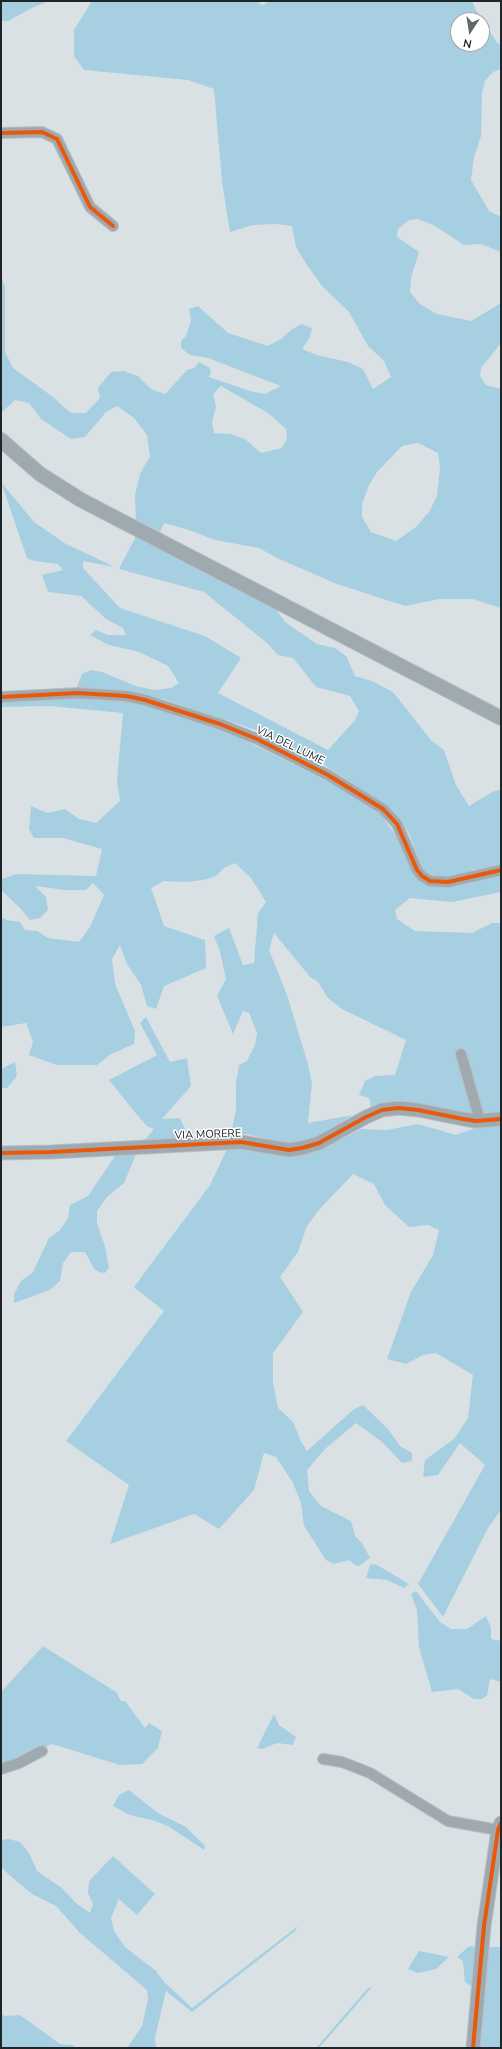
<!DOCTYPE html>
<html>
<head>
<meta charset="utf-8">
<style>
  body { margin:0 }
  #map { position:relative; width:502px; height:2049px; overflow:hidden; background:#dae1e4; font-family:"Nunito Sans",sans-serif }
  canvas { display:block }
  .frame { position:absolute; inset:0; border:2px solid #202528; pointer-events:none }
  .north { position:absolute; left:450px; top:12px; width:40px; height:40px; box-sizing:border-box; background:#fff; border:1px solid #a6a8a9; border-radius:50%; rotate:192deg; font-size:11px; font-weight:700; line-height:16px; text-align:center; color:#202528 }
  .north::after { content:''; display:block; margin:auto; width:14px; height:18px; background:#61676a; clip-path:polygon(50% 0,100% 100%,50% 72%,0 100%) }
</style>
</head>
<body>
<div id="map">
<canvas width="502" height="2049"></canvas>
<div class="frame"></div>
<div class="north">N</div>
</div>
<script>
const g = document.querySelector('canvas').getContext('2d');
g.lineJoin = 'round';
function fillPath(path, color) { g.fillStyle = color; g.fill(path, 'evenodd'); }
const shape = rows => new Path2D(rows.map(r => 'M' + r).join(''));
function trace(path, color, width, dash) { g.strokeStyle = color; g.lineWidth = width; g.lineCap = dash ? 'butt' : 'round'; g.setLineDash(dash || []); g.stroke(path); }
function drawText(font, color, halo, rows, align = 'center') {
  g.font = font + ' "Nunito Sans",sans-serif'; g.lineWidth = 3; g.setLineDash([]); g.textBaseline = 'middle'; g.strokeStyle = halo; g.fillStyle = color; for (const [text, x, y, turn = 0] of rows) {
    g.save(); g.translate(x, y); g.rotate((+turn || 0) * Math.PI / 180); g.textAlign = isNaN(turn) ? turn : align; if (halo) g.strokeText(text, 0, 0); g.fillText(text, 0, 0); g.restore();
  }
}
fillPath(shape([
  [1,1,50,1,34,7,8,21,1,21],
  [92,1,256,1,263,5,270,1,472,1,476,10,498,44,501,44,501,69,493,72,485,81,482,93,481,136,474,157,471,180,489,211,501,217,501,252,481,244,464,245,435,226,418,219,409,220,398,229,397,237,419,252,411,278,410,292,420,304,437,314,471,321,501,303,501,343,481,368,480,376,486,385,501,389,501,608,473,599,439,599,405,606,337,584,277,558,259,548,215,540,189,530,164,523,160,532,136,520,135,495,140,474,150,456,147,435,134,418,117,406,106,412,85,437,71,439,41,419,29,403,15,400,1,413,1,277,5,286,5,352,13,368,53,397,71,413,86,413,100,398,98,388,111,372,124,371,138,376,151,389,165,394,187,370,194,368,199,362,210,368,211,372,209,377,253,392,265,394,281,386,208,358,190,355,181,348,181,341,186,336,191,320,189,309,198,306,228,333,268,346,281,339,291,330,301,324,312,328,309,339,302,349,317,355,348,362,363,369,373,389,391,377,384,361,368,346,349,312,322,286,307,265,296,247,292,226,275,224,253,225,230,232,222,182,214,89,188,80,84,70,74,56,74,30],
  [458,20,482,20,482,44,458,44],
  [221,386,268,413,286,429,287,439,282,448,261,453,245,439,231,434,214,433,212,422,216,407,213,394],
  [418,443,438,453,440,468,437,496,429,512,416,527,396,541,371,532,362,517,362,504,369,485,377,472,402,446],
  [1,482,34,522,66,544,115,567,83,561,83,568,120,608,205,636,241,658,218,693,328,750,355,720,359,711,350,696,316,687,293,658,278,655,267,643,204,592,119,569,137,534,270,601,285,622,317,644,335,648,346,656,355,676,372,681,393,692,431,740,444,750,456,785,469,806,494,791,501,790,501,865,473,870,455,876,434,876,426,872,419,864,410,836,402,821,386,805,318,761,259,731,160,698,77,687,82,674,91,670,102,672,136,686,154,690,171,688,179,683,168,666,139,652,109,645,90,635,96,630,108,635,126,635,123,628,106,619,81,596,48,592,42,575,63,570,58,564,34,561,27,558],
  [60,698,97,698,149,705,226,731,345,790,381,815,397,837,413,873,422,881,501,875,501,892,452,902,410,898,395,910,397,919,415,931,472,933,492,923,501,923,501,1112,474,1115,397,1100,387,1102,371,1107,369,1098,359,1095,365,1081,375,1076,395,1075,406,1040,342,1009,328,998,318,982,310,977,274,933,269,950,287,995,308,1064,312,1084,308,1123,353,1115,319,1135,300,1142,286,1144,247,1134,231,1135,236,1109,236,1083,239,1065,247,1061,255,1045,257,1033,249,1013,243,1011,233,1034,217,996,226,979,220,952,214,936,229,928,243,965,254,963,258,913,266,902,251,878,235,863,224,868,216,876,208,879,188,882,164,881,151,888,164,926,205,940,206,968,164,986,156,1009,147,1006,141,985,127,964,120,945,112,959,115,984,135,1031,134,1044,111,1054,97,1065,57,1065,29,1055,33,1042,26,1023,1,1027,1,917,7,920,20,922,25,930,37,931,48,938,79,942,90,927,104,895,93,883,86,890,65,890,35,886,46,897,48,910,40,918,30,920,21,909,1,890,1,879,17,874,96,876,102,849,63,838,34,838,29,829,31,806,47,813,65,809,79,819,96,823,120,801,117,780,123,713,50,706,1,707,1,700],
  [146,1017,170,1062,187,1058,191,1086,162,1119,180,1118,190,1139,144,1141,154,1129,147,1126,137,1115,109,1080,157,1055,140,1023],
  [15,1062,17,1076,7,1088,1,1088,1,1069],
  [418,1124,456,1135,480,1126,501,1125,501,1510,488,1528,443,1617,418,1584,485,1465,460,1443,438,1475,423,1477,425,1460,454,1439,468,1418,473,1375,436,1353,423,1355,406,1364,387,1359,411,1292,433,1255,439,1230,428,1225,409,1227,385,1205,374,1184,353,1174,319,1210,307,1226,298,1252,280,1277,303,1312,273,1353,273,1383,278,1408,293,1422,301,1441,307,1451,354,1409,363,1405,388,1429,400,1446,412,1453,412,1461,402,1463,382,1442,356,1423,325,1449,307,1470,309,1491,321,1506,351,1521,355,1536,362,1543,370,1558,359,1566,355,1565,349,1560,334,1564,326,1560,304,1526,301,1503,293,1483,276,1457,264,1453,254,1490,219,1529,194,1514,110,1544,129,1485,66,1441,164,1311,134,1287,210,1185,228,1147,245,1147,291,1155,322,1149,361,1129,387,1130],
  [137,1152,124,1183,107,1197,97,1211,97,1224,104,1243,109,1267,105,1273,99,1272,94,1269,85,1252,71,1252,63,1263,60,1281,50,1290,14,1303,14,1294,21,1281,33,1272,49,1238,60,1230,68,1218,70,1205,88,1196,117,1153],
  [372,1564,377,1565,409,1584,404,1588,387,1580,366,1578,370,1565],
  [416,1591,440,1622,451,1629,467,1629,486,1616,491,1628,491,1639,501,1641,501,1682,490,1679,487,1696,482,1699,474,1699,458,1689,432,1692,419,1647,417,1610,411,1594],
  [43,1646,116,1692,121,1701,125,1701,145,1728,149,1723,162,1731,158,1748,142,1764,120,1765,52,1744,1,1766,1,1692],
  [274,1714,279,1725,296,1737,293,1745,277,1743,262,1749,257,1748],
  [129,1790,158,1813,186,1827,205,1846,204,1850,168,1826,155,1821,130,1815,113,1806,119,1795],
  [9,1839,20,1842,29,1853,37,1871,62,1888,77,1904,90,1913,93,1904,88,1893,89,1881,113,1856,155,1894,137,1915,119,1899,111,1918,114,1931,125,1947,156,1971,164,1982,192,2008,298,1926,295,1931,192,2012,166,1991,155,2038,156,2048,127,2048,142,2026,148,1999,147,1990,80,1933,56,1906,32,1894,7,1873,1,1866,1,1840],
  [472,1946,478,1949,475,1989,465,1982,463,1961,457,1957,468,1947],
  [488,1947,501,1947,501,2048,475,2048],
  [419,1951,449,1957,436,1969,418,1973,408,1969],
  [372,1987,319,2048,316,2048,368,1988],
  [1,2014,5,2016,20,2015,60,2044,73,2045,76,2048,1,2048]
]), '#a7cfe2');
const minor = shape([
  [1,133,42,132,57,139,90,207,113,226],
  [1,697,78,693,126,696,145,700,220,724,257,739,328,775,383,809,397,824,417,870,422,876,430,881,448,882,501,870],
  [461,1054,480,1121],
  [323,1759,342,1762,370,1773,448,1821,498,1830],
  [1,1769,19,1763,42,1751]
]);
const tertiary = shape([
  [1,1153,51,1152,241,1142,289,1150,302,1148,319,1143,366,1117,382,1110,398,1108,418,1110,463,1119,476,1121,501,1119],
  [473,2048,484,1926,498,1830,501,1823]
]);
const secondary = shape([
  [1,440,40,474,81,500,501,718]
]);
trace(minor, '#b9bec1', 12);
trace(tertiary, '#b9bec1', 15);
trace(secondary, '#b9bec1', 16);
trace(minor, '#9faab0', 10);
trace(tertiary, '#9faab0', 13);
trace(secondary, '#9eaaaf', 14);
trace(shape([
  [1,133,42,132,57,139,90,207,113,226],
  [1,697,78,693,126,696,145,700,220,724,257,739,328,775,383,809,397,824,417,870,422,876,430,881,448,882,501,870],
  [1,1153,51,1152,241,1142,289,1150,302,1148,319,1143,366,1117,382,1110,398,1108,418,1110,463,1119,476,1121,501,1119],
  [473,2048,484,1926,498,1830,501,1823]
]), '#e8590c', 4);
drawText('11px', '#202528', '#fff', [
  ["VIA DEL LUME",290,746,26],
  ["VIA MORERE",208,1135,-2]
]);
</script>
</body>
</html>
